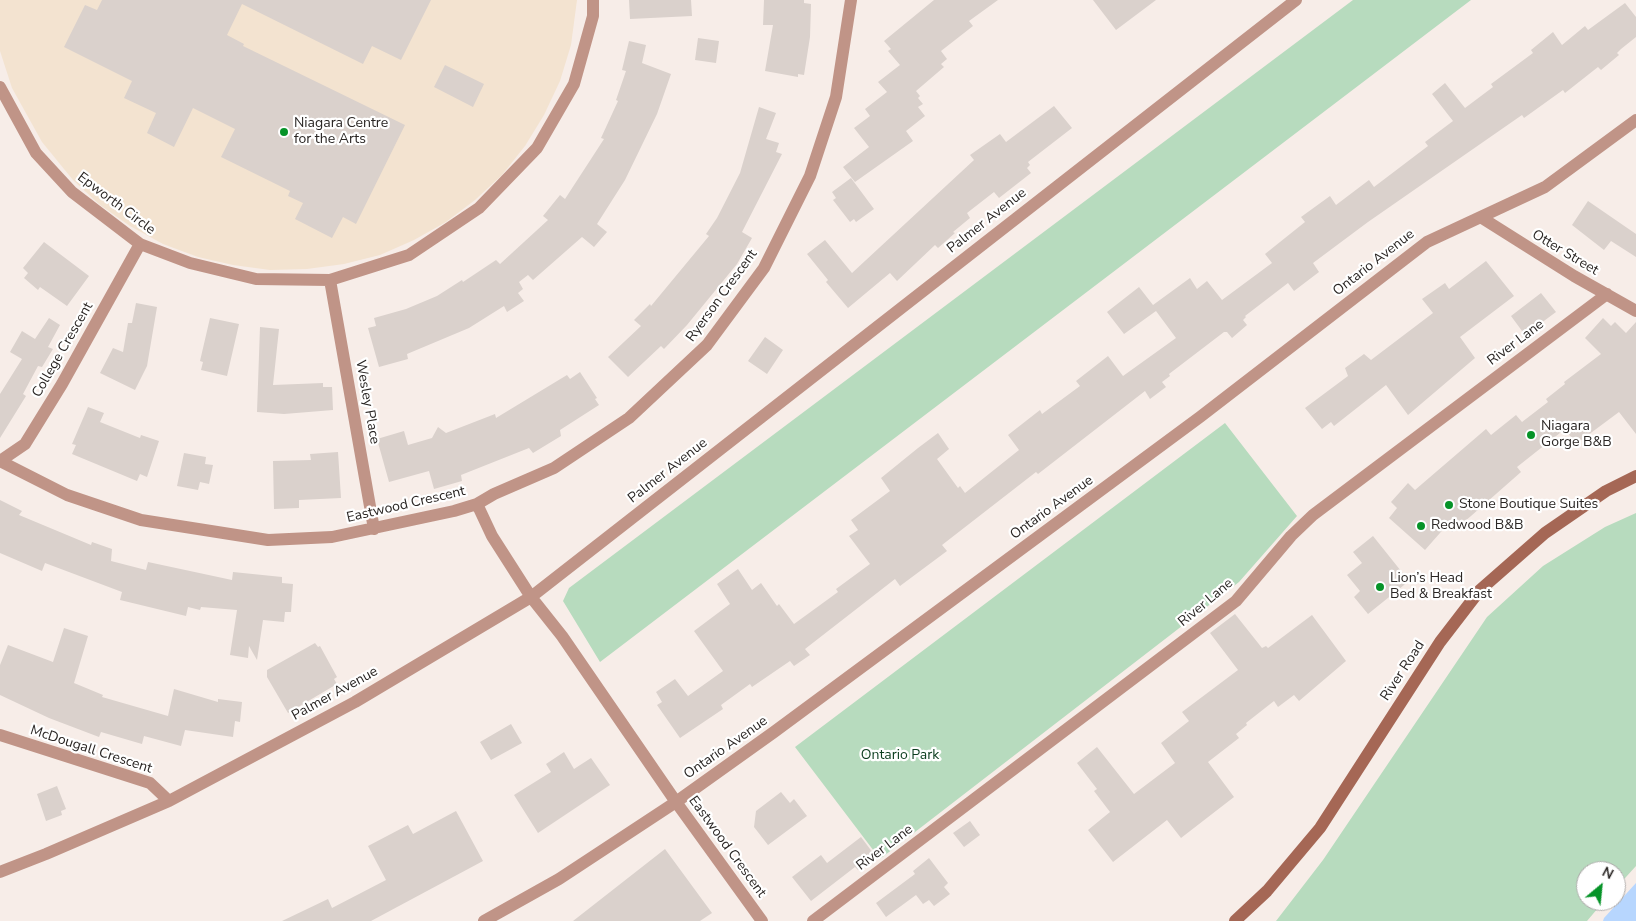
<!DOCTYPE html>
<html>
<head>
<meta charset="utf-8">
<style>
  body { margin:0 }
  #map { position:relative; width:1636px; height:921px; overflow:hidden; background:#f7ede8; font-family:"Nunito Sans",sans-serif }
  canvas { display:block }
  .north { position:absolute; left:1576px; top:861px; width:50px; height:50px; box-sizing:border-box; background:#fff; border:1px solid #aaa8a7; border-radius:50%; rotate:28deg; font-size:14px; font-weight:700; line-height:20px; text-align:center; color:#2a2624 }
  .north::after { content:''; display:block; margin:auto; width:18px; height:22px; background:#069328; clip-path:polygon(50% 0,100% 100%,50% 72%,0 100%) }
</style>
</head>
<body>
<div id="map">
<canvas width="1636" height="921"></canvas>
<div class="north">N</div>
</div>
<script>
const g = document.querySelector('canvas').getContext('2d');
g.lineJoin = 'round';
function fillPath(path, color) { g.fillStyle = color; g.fill(path, 'evenodd'); }
const shape = rows => new Path2D(rows.map(r => 'M' + r).join(''));
function trace(path, color, width, dash) { g.strokeStyle = color; g.lineWidth = width; g.lineCap = dash ? 'butt' : 'round'; g.setLineDash(dash || []); g.stroke(path); }
function drawText(font, color, halo, rows, align = 'center') {
  g.font = font + ' "Nunito Sans",sans-serif'; g.lineWidth = 4.5; g.setLineDash([]); g.textBaseline = 'middle'; g.strokeStyle = halo; g.fillStyle = color; for (const [text, x, y, turn = 0] of rows) {
    g.save(); g.translate(x, y); g.rotate((+turn || 0) * Math.PI / 180); g.textAlign = isNaN(turn) ? turn : align; if (halo) g.strokeText(text, 0, 0); g.fillText(text, 0, 0); g.restore();
  }
}
fillPath(shape([
  [0,0,577,0,571,45,560,81,544,115,525,146,502,175,475,200,446,222,414,240,380,255,344,264,307,269,270,270,233,265,198,257,163,244,130,226,100,205,73,180,42,142,12,88,0,51]
]), '#f3e3d0');
fillPath(shape([
  [1353,0,1471,0,600,662,563,601,569,588],
  [1225,423,1297,516,1239,582,880,859,795,747],
  [1636,513,1636,866,1616,888,1616,871,1586,871,1586,901,1604,901,1587,921,1276,921,1323,860,1487,617,1543,566,1605,527]
]), '#b7dbbe');
fillPath(shape([
  [1636,883,1636,921,1603,921,1604,918]
]), '#b7d6fe');
fillPath(shape([
  [102,0,431,0,401,60,372,46,363,64,242,4,227,35,244,44,243,46,405,125,356,224,343,217,332,238,295,219,303,203,288,196,290,191,221,157,235,129,193,108,174,147,147,133,156,113,124,98,132,81,64,47,85,5,97,10],
  [629,0,691,0,692,16,630,19],
  [764,0,804,0,804,3,811,4,810,37,804,75,798,74,798,77,765,71,773,25,763,25],
  [934,0,998,0,969,21,973,26,941,51,947,59,941,64,944,67,916,91,920,96,918,98,923,104,918,107,925,116,906,131,913,141,855,182,843,167,869,147,854,128,870,116,865,109,887,92,878,82,900,65,888,51,891,49,884,41],
  [1093,0,1156,0,1116,30],
  [1625,3,1636,17,1636,37,1621,49,1617,53,1619,55,1601,70,1598,67,1565,93,1563,90,1524,118,1522,115,1368,222,1313,263,1319,272,1294,291,1288,283,1245,316,1246,317,1243,320,1247,325,1232,338,1227,332,1224,332,1169,374,1170,376,1162,382,1166,387,1150,399,1145,391,1038,474,1036,472,942,545,947,551,900,586,895,579,805,649,810,655,794,666,790,661,752,687,750,684,721,705,723,709,680,738,657,705,662,702,656,692,675,679,688,696,723,671,694,631,730,604,717,584,738,569,752,590,761,583,777,606,779,604,794,624,838,592,836,589,870,564,849,536,858,530,851,520,890,491,881,478,918,448,938,433,949,449,937,459,958,488,960,486,965,493,1019,450,1008,435,1040,410,1042,414,1080,386,1076,381,1108,356,1123,376,1176,338,1156,311,1124,334,1107,312,1139,287,1153,305,1190,278,1197,289,1207,281,1222,300,1272,263,1265,254,1305,222,1301,217,1330,196,1336,205,1369,180,1374,187,1428,146,1425,142,1453,121,1432,94,1445,83,1465,108,1493,87,1491,84,1533,53,1531,50,1553,32,1562,45,1585,26,1588,30],
  [698,38,719,41,716,63,695,60],
  [629,41,646,45,642,63,671,74,657,114,625,180,597,224,607,232,594,247,582,237,533,280,528,275,519,282,523,289,518,293,524,301,507,312,504,306,469,328,407,354,408,359,379,367,368,328,376,326,374,318,406,309,437,296,462,280,463,282,496,260,500,264,548,220,543,216,560,195,565,199,604,139,601,138,618,101,616,100,626,71,622,70],
  [445,65,484,84,473,107,434,87],
  [1054,106,1072,128,1028,162,1030,165,1027,168,1031,173,999,198,994,192,967,213,970,218,953,232,955,233,938,248,935,245,897,281,890,273,848,308,826,282,828,280,807,254,825,240,852,273,974,160,970,155,1000,134,1006,142],
  [759,107,776,113,766,139,779,143,776,152,782,154,742,232,752,238,737,264,687,325,664,349,661,346,628,377,608,357,641,326,634,320,650,304,651,306,709,236,706,234,717,218,740,173],
  [851,178,874,209,856,222,854,219,850,222,833,200,836,198,832,192],
  [1588,201,1636,234,1636,257,1611,241,1604,250,1572,225],
  [44,242,89,276,67,306,40,287,38,290,24,278,28,273,23,268],
  [1486,261,1514,296,1460,337,1475,358,1408,415,1386,385,1334,426,1331,422,1322,429,1305,408,1348,376,1345,368,1364,354,1371,360,1433,313,1422,299,1445,283,1449,289],
  [1541,293,1556,312,1525,335,1511,316],
  [136,303,157,307,147,366,135,390,100,373,113,348,123,352,128,323,132,323],
  [49,318,60,325,48,347,53,349,42,367,38,366,23,394,26,396,0,438,0,394,22,359,10,352,22,331,35,339],
  [210,318,239,324,227,376,201,370,203,362,200,361],
  [1603,318,1611,326,1615,322,1626,333,1636,322,1636,434,1619,412,1576,444,1565,429,1517,467,1521,472,1471,516,1452,532,1447,525,1425,550,1389,518,1397,508,1391,502,1408,483,1415,490,1486,429,1491,435,1516,415,1522,422,1548,402,1546,399,1565,384,1564,382,1601,354,1585,338],
  [260,327,279,329,273,385,323,383,323,387,332,387,333,410,284,414,257,412],
  [765,337,783,350,767,374,748,361],
  [580,372,597,398,595,399,599,405,560,430,561,436,533,453,529,448,461,475,462,481,434,489,429,471,389,482,377,439,404,431,408,445,432,438,438,427,446,433,495,414,496,418,567,375,570,379],
  [88,407,104,413,100,422,140,438,141,435,159,441,147,477,140,474,137,481,72,454,76,445,72,444],
  [338,452,341,498,299,500,299,508,274,509,273,461,311,460,310,454],
  [184,453,206,457,205,464,213,465,209,484,200,482,198,490,177,486],
  [0,500,22,511,19,515,91,545,92,542,112,549,111,561,146,570,148,562,232,580,233,572,282,577,282,583,293,584,291,612,285,612,284,622,263,620,257,660,249,646,248,658,230,655,237,610,201,607,200,610,188,607,186,616,120,600,122,592,45,563,42,571,0,553],
  [1373,536,1409,581,1368,614,1354,597,1360,591,1347,575,1362,563,1353,552],
  [1235,614,1262,648,1266,646,1268,648,1312,615,1346,661,1299,701,1294,695,1278,707,1274,701,1246,723,1247,725,1236,734,1239,738,1208,762,1234,797,1181,838,1167,820,1113,862,1088,830,1110,812,1094,791,1097,789,1077,763,1097,747,1134,794,1175,763,1161,743,1189,721,1182,712,1238,670,1210,633],
  [64,628,88,636,74,683,103,695,102,697,168,716,174,689,218,702,218,699,242,702,240,722,235,721,233,737,185,730,181,746,144,736,142,744,101,732,99,737,49,718,0,695,0,665,8,645,53,662],
  [315,643,318,647,320,646,337,677,334,679,337,684,288,713,267,677,267,670],
  [511,724,522,743,491,760,480,742],
  [564,752,574,769,591,758,610,785,538,833,514,795,551,772,546,764],
  [57,786,66,809,61,811,62,815,46,821,37,794],
  [781,792,790,803,794,799,807,816,768,845,754,827,756,811],
  [456,811,483,861,371,921,282,921,328,899,332,908,386,880,368,846,408,825,413,834],
  [970,821,980,835,964,847,953,833],
  [861,837,876,857,858,870,855,867,811,901,792,877,821,855,827,863],
  [665,849,712,913,700,921,573,921],
  [929,858,948,883,944,887,950,894,934,906,929,900,923,904,916,895,886,917,876,903,915,874,913,871]
]), '#dad1cc');
trace(shape([
  [0,87,36,153,72,192,140,244,190,263,256,279,330,280,409,255,479,208,537,148,574,84,593,16,593,0],
  [1482,218,1574,276,1636,311],
  [330,280,374,529],
  [0,461,67,495,141,520,268,540,332,537,454,511,477,504,494,494,554,468,629,418,707,345,764,268,810,176,836,97,851,0],
  [0,461,25,444,62,384,140,244],
  [477,504,492,536,531,597,562,636,676,802,762,921],
  [0,735,150,783,169,801],
  [0,872,46,854,169,801,355,702,531,597,1296,0],
  [484,921,559,879,676,802,774,732,1200,417,1427,242,1545,187,1636,120],
  [813,921,1236,601,1291,536,1313,515,1607,294]
]), '#c09487', 12);
trace(shape([
  [1235,921,1267,891,1320,828,1440,642,1480,590,1545,533,1606,491,1636,476]
]), '#a56755', 12);
for (const [x, y, r, color] of [
  [284,132,5,"#069328"],
  [1531,435,5,"#069328"],
  [1449,505,5,"#069328"],
  [1421,526,5,"#069328"],
  [1380,587,5,"#069328"]
]) { const dot = new Path2D(); dot.arc(x, y, r, 0, 2 * Math.PI); g.fillStyle = color; g.fill(dot); trace(dot, '#fff', 2); }
drawText('14px', '#2a2624', '#fff', [
  ["Niagara Centre",294,124],
  ["for the Arts",294,140],
  ["Niagara",1541,427],
  ["Gorge B&B",1541,443],
  ["Stone Boutique Suites",1459,505],
  ["Redwood B&B",1431,526],
  ["Lion’s Head",1390,579],
  ["Bed & Breakfast",1390,595]
], 'left');
drawText('14px', '#2a2624', '#fff', [
  ["Epworth Circle",116,204,37],
  ["Palmer Avenue",987,221,-38],
  ["Otter Street",1565,253,31],
  ["Ontario Avenue",1374,263,-38],
  ["Ryerson Crescent",722,296,-54],
  ["River Lane",1516,343,-37],
  ["College Crescent",63,350,-60],
  ["Wesley Place",367,402,80],
  ["Palmer Avenue",668,471,-38],
  ["Eastwood Crescent",406,505,-13],
  ["Ontario Avenue",1052,508,-36],
  ["River Lane",1206,603,-40],
  ["River Road",1403,671,-57],
  ["Palmer Avenue",335,694,-29],
  ["Ontario Avenue",726,748,-35],
  ["McDougall Crescent",91,750,18],
  ["Eastwood Crescent",727,847,54],
  ["River Lane",885,848,-37]
]);
drawText('14px', '#0b3d1e', '#fff', [
  ["Ontario Park",900,756]
]);
</script>
</body>
</html>
